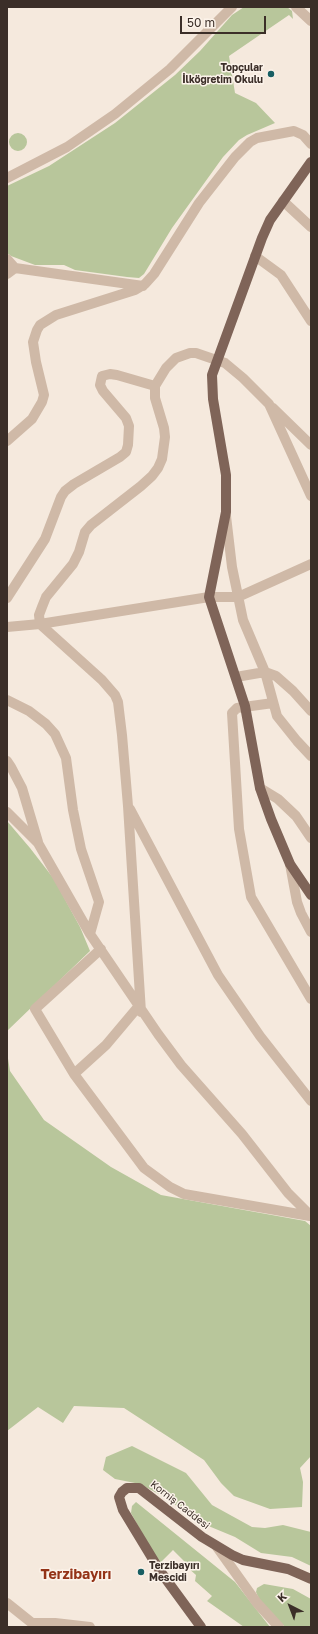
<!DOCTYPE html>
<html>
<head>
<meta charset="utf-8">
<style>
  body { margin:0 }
  #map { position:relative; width:318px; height:1634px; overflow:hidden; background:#f5e9dd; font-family:"Golos Text",sans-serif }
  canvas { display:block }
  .frame { position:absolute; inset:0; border:8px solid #3b2e28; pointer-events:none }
  .north { position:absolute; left:270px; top:1586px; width:40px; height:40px; -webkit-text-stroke:3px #fcf3ea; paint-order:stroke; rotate:318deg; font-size:11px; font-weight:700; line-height:16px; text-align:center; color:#3b2e28 }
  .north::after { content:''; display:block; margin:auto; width:14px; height:18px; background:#3b2e28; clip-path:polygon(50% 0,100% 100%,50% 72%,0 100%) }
  .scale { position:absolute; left:180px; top:16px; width:86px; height:18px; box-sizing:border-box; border:2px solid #3b2e28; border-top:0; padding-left:5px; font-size:12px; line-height:14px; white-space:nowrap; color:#3b2e28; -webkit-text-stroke:3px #fcf3ea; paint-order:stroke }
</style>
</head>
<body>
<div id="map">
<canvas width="318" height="1634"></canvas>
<div class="frame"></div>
<div class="north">K</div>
<div class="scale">50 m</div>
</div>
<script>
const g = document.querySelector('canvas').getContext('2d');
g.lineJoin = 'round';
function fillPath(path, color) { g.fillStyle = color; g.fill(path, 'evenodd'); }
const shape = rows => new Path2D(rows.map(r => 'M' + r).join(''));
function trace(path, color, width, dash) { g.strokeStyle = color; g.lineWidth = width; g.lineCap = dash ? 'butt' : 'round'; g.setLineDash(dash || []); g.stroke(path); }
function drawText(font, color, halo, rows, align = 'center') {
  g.font = font + ' "Golos Text",sans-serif'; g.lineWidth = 3; g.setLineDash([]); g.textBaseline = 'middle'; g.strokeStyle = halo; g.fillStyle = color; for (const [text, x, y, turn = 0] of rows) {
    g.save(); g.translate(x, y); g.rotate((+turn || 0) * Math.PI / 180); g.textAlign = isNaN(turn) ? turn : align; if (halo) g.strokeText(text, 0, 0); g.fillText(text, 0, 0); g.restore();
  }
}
fillPath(shape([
  [244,7,287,7,292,11,293,19,289,15,229,56,235,93,256,103,275,123,247,135,239,140,223,157,172,228,144,274,139,278,127,277,75,270,64,265,35,265,11,256,7,253,7,186,49,166,115,123,175,75,200,51,232,15],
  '9 142a9 9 0 1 1 18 0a9 9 0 1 1-18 0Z',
  [7,821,30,848,54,879,80,927,90,951,7,1031],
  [7,1052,10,1071,44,1120,111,1167,161,1195,305,1221,311,1226,311,1456,300,1468,303,1482,302,1507,270,1509,234,1496,221,1483,204,1460,124,1408,74,1406,63,1423,38,1407,7,1431],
  [132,1446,186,1473,212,1505,252,1527,265,1528,283,1525,311,1532,311,1566,292,1557,261,1553,235,1537,194,1520,168,1499,140,1484,115,1479,103,1470,106,1457],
  [136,1502,235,1582,270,1627,244,1627,207,1601,212,1596,195,1581,196,1575,187,1567,186,1563,173,1550,159,1564,131,1513,132,1506],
  [264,1584,293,1589,311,1599,311,1627,285,1627,260,1601,256,1592,257,1588]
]), '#b8c69b');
trace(shape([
  [296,7,311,21],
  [7,178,67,147,115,114,170,69,232,7],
  [283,201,311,227],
  [255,256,281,275,311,321],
  [7,259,15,268,143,286],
  [7,274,15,268],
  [273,408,311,445],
  [7,441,32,419,42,402,44,395,36,362,33,342,37,330,40,325,56,315,135,290,145,284,154,274,199,203,235,157,250,142,257,138,294,131,303,135,311,144],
  [226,516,232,567,243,620,265,672,277,716,297,741,311,756],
  [7,598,45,539,61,497,65,491,74,484,120,457,126,452,128,445,129,426,126,418,103,391,100,385,102,376,110,374,117,375,155,386],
  [7,627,40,624,209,597,238,597,311,564],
  [236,677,265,672,276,676,293,691,311,711],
  [7,700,29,711,46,724,55,734,66,758,73,810,81,849,99,902,90,934],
  [273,703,237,708,232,713,239,829,251,897,311,999],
  [7,761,11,767,22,788,38,842],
  [260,788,278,799,296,816,311,838],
  [130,809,218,975,260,1036,311,1101],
  [7,812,38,843,90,934,158,1034,181,1065,242,1134,288,1193,311,1216],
  [290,864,297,902,301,913,311,932],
  [101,949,35,1009,74,1074,106,1045,138,1007],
  [141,1012,128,806,122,735,118,702,115,695,102,680,40,624,39,615,42,607,46,597,73,564,79,552,85,532,91,525,141,486,152,476,158,468,162,459,165,437,164,428,155,398,155,386,166,368,176,358,190,353,196,353,225,363,243,378,269,404,311,496],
  [74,1074,144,1168,170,1187,184,1194,310,1216],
  [217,1547,257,1603,279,1627],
  [7,1603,37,1627],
  [32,1623,55,1623,90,1627]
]), '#cfb9a7', 10);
trace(shape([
  [311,162,270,220,262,238,212,375,213,399,226,475,226,512,209,597,245,706,260,788,271,819,290,864,311,895],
  [201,1627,160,1571,123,1510,119,1497,122,1492,127,1488,139,1488,202,1537,232,1555,243,1560,288,1569,311,1579]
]), '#7f6458', 10);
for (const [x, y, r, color] of [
  [271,74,4,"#185e62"],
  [141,1572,4,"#185e62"]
]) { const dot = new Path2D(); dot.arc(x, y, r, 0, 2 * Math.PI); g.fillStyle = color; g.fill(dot); trace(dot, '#fcf3ea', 1.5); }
drawText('bold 10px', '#3b2e28', '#fcf3ea', [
  ["Topçular",263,68],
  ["İlköğretim Okulu",263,80],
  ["Terzibayırı",149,1566,"left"],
  ["Mescidi",149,1578,"left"]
], 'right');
drawText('10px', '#3b2e28', '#fcf3ea', [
  ["Korniş Caddesi",180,1505,38]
]);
drawText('bold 14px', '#943317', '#fcf3ea', [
  ["Terzibayırı",76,1575]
]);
</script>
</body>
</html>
